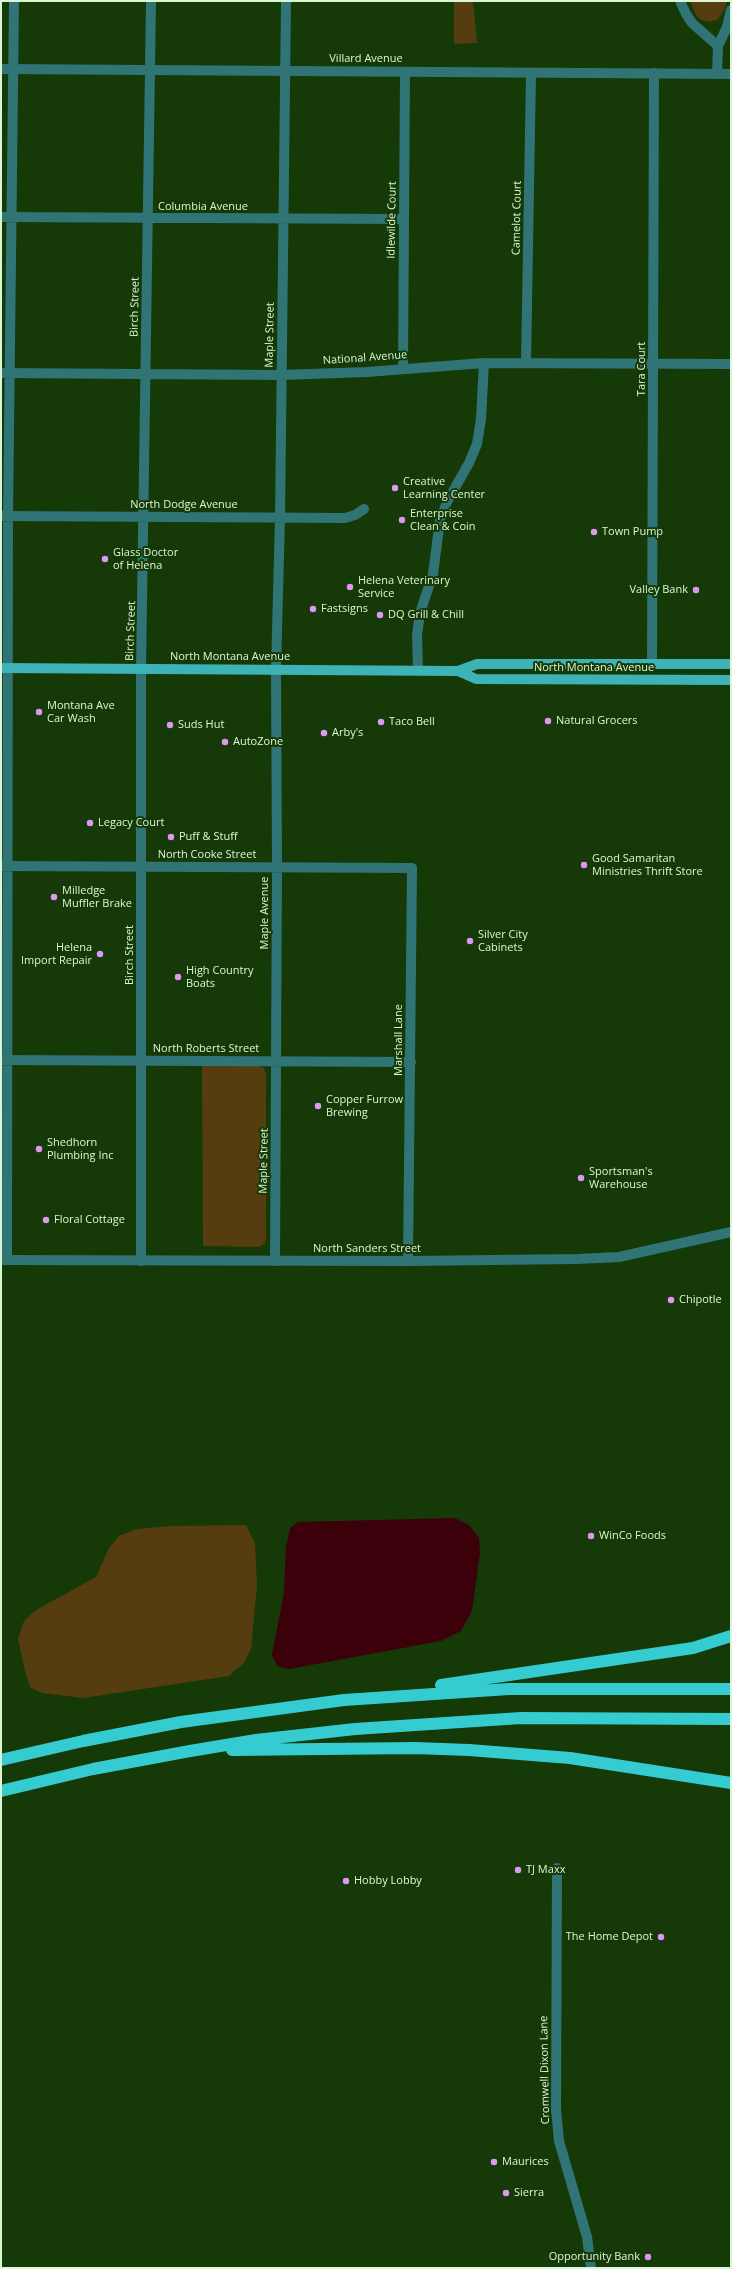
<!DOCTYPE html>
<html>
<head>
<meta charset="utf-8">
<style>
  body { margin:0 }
  #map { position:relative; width:732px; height:2269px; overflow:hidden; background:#153907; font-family:"Open Sans",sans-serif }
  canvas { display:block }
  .frame { position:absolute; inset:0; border:2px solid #dbf6d3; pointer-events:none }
</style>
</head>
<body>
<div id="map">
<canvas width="732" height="2269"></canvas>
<div class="frame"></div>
</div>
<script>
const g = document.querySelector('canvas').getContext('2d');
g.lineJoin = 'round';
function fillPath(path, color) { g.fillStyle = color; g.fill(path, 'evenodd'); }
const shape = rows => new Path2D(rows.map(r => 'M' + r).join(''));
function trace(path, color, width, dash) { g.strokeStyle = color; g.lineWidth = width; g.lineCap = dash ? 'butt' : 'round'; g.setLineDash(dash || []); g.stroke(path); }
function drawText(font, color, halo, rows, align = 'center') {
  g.font = font + ' "Open Sans",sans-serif'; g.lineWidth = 4; g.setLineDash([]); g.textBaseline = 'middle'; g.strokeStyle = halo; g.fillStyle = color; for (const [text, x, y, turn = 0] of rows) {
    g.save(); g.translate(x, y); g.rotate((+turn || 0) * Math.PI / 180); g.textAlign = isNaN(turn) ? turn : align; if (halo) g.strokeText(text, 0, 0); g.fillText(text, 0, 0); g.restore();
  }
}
fillPath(shape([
  [454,1,473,1,477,43,454,44],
  [690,1,727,1,724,11,718,19,710,22,701,20,696,15],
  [202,1066,259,1066,264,1068,266,1075,266,1237,265,1243,259,1247,203,1246],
  [246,1525,255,1543,257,1586,251,1649,244,1663,229,1676,83,1698,42,1693,30,1687,25,1671,18,1639,24,1621,36,1610,96,1577,109,1548,119,1536,137,1529,171,1526]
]), '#563d0f');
fillPath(shape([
  [455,1518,469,1525,479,1538,480,1553,472,1611,461,1631,441,1641,289,1669,277,1666,272,1655,284,1593,286,1547,290,1528,298,1522]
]), '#3c000a');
trace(shape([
  [680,1,686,14,692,23,718,46,717,74],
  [718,46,727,27,731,10],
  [1,217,404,219],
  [526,363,531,73],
  [403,368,405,72],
  [1,373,281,375,367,372,484,363,731,364],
  [2,516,345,518,355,515,364,509],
  [652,664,654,73],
  [418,670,417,635,420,613,433,574,440,520,447,502,469,463,477,444,481,419,484,363],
  [1,866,412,868,408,1261],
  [1,1060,411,1062],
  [7,1260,8,516,14,1],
  [141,1261,141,668,151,1],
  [275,1261,277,867,276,669,280,518,286,1],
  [557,1868,556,2109,559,2141,587,2237,591,2268]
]), '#307476', 10);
trace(shape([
  [1,69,731,74],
  [1,1260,408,1261,577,1259,619,1257,731,1232]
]), '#307476', 10);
trace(shape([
  [1,668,458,671,477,664,731,664],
  [458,671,476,679,731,680]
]), '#3db2b7', 10);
trace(shape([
  [441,1685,693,1648,731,1636],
  [232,1750,415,1748,469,1750,570,1758,731,1783],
  [1,1760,83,1741,181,1722,344,1700,509,1689,731,1689],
  [1,1791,93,1769,190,1751,256,1740,355,1729,521,1718,731,1719]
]), '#35ccd1', 12);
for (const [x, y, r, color] of [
  [395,488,4,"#de98f2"],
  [402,520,4,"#de98f2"],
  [594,532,4,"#de98f2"],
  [105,559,4,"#de98f2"],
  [350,587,4,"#de98f2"],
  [696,590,4,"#de98f2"],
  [313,609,4,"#de98f2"],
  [380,615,4,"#de98f2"],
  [39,712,4,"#de98f2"],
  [548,721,4,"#de98f2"],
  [381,722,4,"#de98f2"],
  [170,725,4,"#de98f2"],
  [324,733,4,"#de98f2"],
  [225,742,4,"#de98f2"],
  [90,823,4,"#de98f2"],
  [171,837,4,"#de98f2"],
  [584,865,4,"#de98f2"],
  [54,897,4,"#de98f2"],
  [470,941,4,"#de98f2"],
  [100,954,4,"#de98f2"],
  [178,977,4,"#de98f2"],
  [318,1106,4,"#de98f2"],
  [39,1149,4,"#de98f2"],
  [581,1178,4,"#de98f2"],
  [46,1220,4,"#de98f2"],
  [671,1300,4,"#de98f2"],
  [591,1536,4,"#de98f2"],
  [518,1870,4,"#de98f2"],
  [346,1881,4,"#de98f2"],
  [661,1937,4,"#de98f2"],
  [494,2162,4,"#de98f2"],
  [506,2193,4,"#de98f2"],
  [648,2257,4,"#de98f2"]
]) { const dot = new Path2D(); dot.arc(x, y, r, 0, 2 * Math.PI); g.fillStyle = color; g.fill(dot); trace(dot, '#153907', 1.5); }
drawText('11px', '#dbf6d3', '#153907', [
  ["Villard Avenue",366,59],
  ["Columbia Avenue",203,207],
  ["Camelot Court",517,218,-89],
  ["Idlewilde Court",392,220,-89],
  ["Birch Street",135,307,-89],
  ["Maple Street",270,335,-89],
  ["National Avenue",365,358,-4],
  ["Tara Court",642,369,-90],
  ["North Dodge Avenue",184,505],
  ["Birch Street",131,631,-88],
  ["North Montana Avenue",230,657],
  ["North Montana Avenue",594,668],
  ["North Cooke Street",207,855],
  ["Maple Avenue",265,913,-90],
  ["Birch Street",130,955,-90],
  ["Marshall Lane",399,1040,-90],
  ["North Roberts Street",206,1049],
  ["Maple Street",264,1161,-89],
  ["North Sanders Street",367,1249],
  ["Cromwell Dixon Lane",545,2070,-91]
]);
drawText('11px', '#dbf6d3', '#153907', [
  ["Creative",403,482],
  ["Learning Center",403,495],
  ["Enterprise",410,514],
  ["Clean & Coin",410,527],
  ["Town Pump",602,532],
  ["Glass Doctor",113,553],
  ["of Helena",113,566],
  ["Helena Veterinary",358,581],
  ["Service",358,594],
  ["Valley Bank",688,590,"right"],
  ["Fastsigns",321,609],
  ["DQ Grill & Chill",388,615],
  ["Montana Ave",47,706],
  ["Car Wash",47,719],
  ["Natural Grocers",556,721],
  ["Taco Bell",389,722],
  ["Suds Hut",178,725],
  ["Arby's",332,733],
  ["AutoZone",233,742],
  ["Legacy Court",98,823],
  ["Puff & Stuff",179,837],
  ["Good Samaritan",592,859],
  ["Ministries Thrift Store",592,872],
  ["Milledge",62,891],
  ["Muffler Brake",62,904],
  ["Silver City",478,935],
  ["Cabinets",478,948],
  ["Helena",92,948,"right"],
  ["Import Repair",92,961,"right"],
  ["High Country",186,971],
  ["Boats",186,984],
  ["Copper Furrow",326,1100],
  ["Brewing",326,1113],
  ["Shedhorn",47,1143],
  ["Plumbing Inc",47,1156],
  ["Sportsman's",589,1172],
  ["Warehouse",589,1185],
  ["Floral Cottage",54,1220],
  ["Chipotle",679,1300],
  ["WinCo Foods",599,1536],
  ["TJ Maxx",526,1870],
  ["Hobby Lobby",354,1881],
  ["The Home Depot",653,1937,"right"],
  ["Maurices",502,2162],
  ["Sierra",514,2193],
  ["Opportunity Bank",640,2257,"right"]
], 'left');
</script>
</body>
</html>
